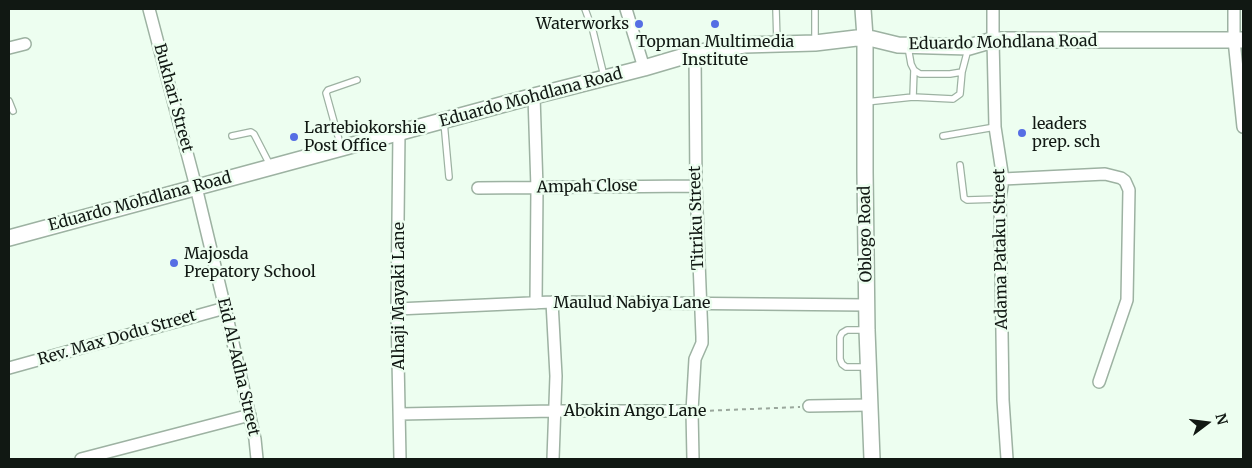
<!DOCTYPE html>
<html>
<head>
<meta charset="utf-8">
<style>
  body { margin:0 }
  #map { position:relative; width:1252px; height:468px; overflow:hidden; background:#edfef0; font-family:Merriweather,serif }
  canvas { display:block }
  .frame { position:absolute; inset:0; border:10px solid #111813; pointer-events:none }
  .north { position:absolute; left:1182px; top:398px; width:50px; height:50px; -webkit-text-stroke:4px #edfef0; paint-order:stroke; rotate:75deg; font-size:14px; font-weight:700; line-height:20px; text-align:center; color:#111813 }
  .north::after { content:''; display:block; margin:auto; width:18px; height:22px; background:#111813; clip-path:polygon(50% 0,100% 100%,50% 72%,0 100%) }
</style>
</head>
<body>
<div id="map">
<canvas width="1252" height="468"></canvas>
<div class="frame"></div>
<div class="north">N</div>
</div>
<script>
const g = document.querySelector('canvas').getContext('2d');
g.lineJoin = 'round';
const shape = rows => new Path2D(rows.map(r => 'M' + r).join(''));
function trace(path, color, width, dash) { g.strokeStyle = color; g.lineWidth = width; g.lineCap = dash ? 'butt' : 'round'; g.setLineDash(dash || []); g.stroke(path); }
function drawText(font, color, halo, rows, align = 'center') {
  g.font = font + ' Merriweather,serif'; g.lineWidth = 5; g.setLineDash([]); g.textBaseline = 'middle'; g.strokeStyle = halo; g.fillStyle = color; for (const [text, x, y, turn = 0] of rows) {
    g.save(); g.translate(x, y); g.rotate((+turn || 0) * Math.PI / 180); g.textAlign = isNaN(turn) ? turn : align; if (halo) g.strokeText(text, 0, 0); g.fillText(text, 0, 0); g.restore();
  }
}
const service = shape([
  [585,9,593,31,604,76],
  [776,9,777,43],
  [815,9,815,42],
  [908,47,911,64,914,70,920,74,950,74,962,72,968,49],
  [913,97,914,70],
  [9,101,13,111],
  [866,102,913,97,953,99,960,94,962,72],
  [444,122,449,177],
  [232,136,251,132,254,134,271,167],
  [943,136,995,127],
  [341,147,326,93,328,90,357,80],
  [960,165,964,198,967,200,1000,199],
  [867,367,846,367,842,364,840,359,840,337,842,333,847,330,867,330]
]);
const minor = shape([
  [149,9,196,187,225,308,255,439,257,459],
  [626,9,644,68],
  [993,9,993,40,995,127,1003,179,1000,199,1003,400,1007,459],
  [1234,9,1234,40,1243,127],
  [9,48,25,44],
  [534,96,537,188,536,303],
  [399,132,397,309,400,459],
  [1003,179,1105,174,1121,178,1125,181,1129,190,1127,300,1099,382],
  [478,188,696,186],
  [552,302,556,376,553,459],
  [397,309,552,302,866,305],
  [9,368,225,308],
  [809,406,870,405],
  [400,414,554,411,692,411],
  [81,459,250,415],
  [693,459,692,411,695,359,702,343,702,337,696,186,695,53]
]);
const secondary = shape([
  [863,9,865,37,865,172,867,330,872,459],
  [9,238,534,96,644,68,695,53,744,45,815,43,865,37,898,45,969,47,993,40,1243,40]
]);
trace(service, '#9db2a2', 8);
trace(minor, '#9db2a2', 14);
trace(secondary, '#9db2a2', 18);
trace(shape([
  [702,411,800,407]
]), '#9aa79c', 2, [4, 4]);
trace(service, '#fff', 5.5);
trace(minor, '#fff', 11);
trace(secondary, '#fff', 15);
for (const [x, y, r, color] of [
  [639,24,5,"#566ee4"],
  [715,24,5,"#566ee4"],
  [1022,133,5,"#566ee4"],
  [294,137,5,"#566ee4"],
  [174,263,5,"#566ee4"]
]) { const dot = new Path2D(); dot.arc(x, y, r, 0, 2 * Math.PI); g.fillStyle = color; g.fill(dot); trace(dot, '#edfef0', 2); }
drawText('16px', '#111813', '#edfef0', [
  ["Waterworks",629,24,"right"],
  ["Topman Multimedia",715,42,"center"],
  ["Institute",715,60,"center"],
  ["leaders",1032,124],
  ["prep. sch",1032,142],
  ["Lartebiokorshie",304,128],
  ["Post Office",304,146],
  ["Majosda",184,254],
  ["Prepatory School",184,272]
], 'left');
drawText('16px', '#111813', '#edfef0', [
  ["Eduardo Mohdlana Road",1003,43,-1],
  ["Bukhari Street",173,98,75],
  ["Eduardo Mohdlana Road",531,98,-15],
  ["Ampah Close",587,187,-1],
  ["Eduardo Mohdlana Road",140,202,-15],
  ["Titriku Street",697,218,-92],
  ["Oblogo Road",866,234,-91],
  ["Adama Pataku Street",1001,249,-91],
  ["Alhaji Mayaki Lane",399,296,-90],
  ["Maulud Nabiya Lane",632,303],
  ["Rev. Max Dodu Street",117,338,-16],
  ["Eid Al-Adha Street",238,367,77],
  ["Abokin Ango Lane",635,411]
]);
</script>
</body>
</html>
